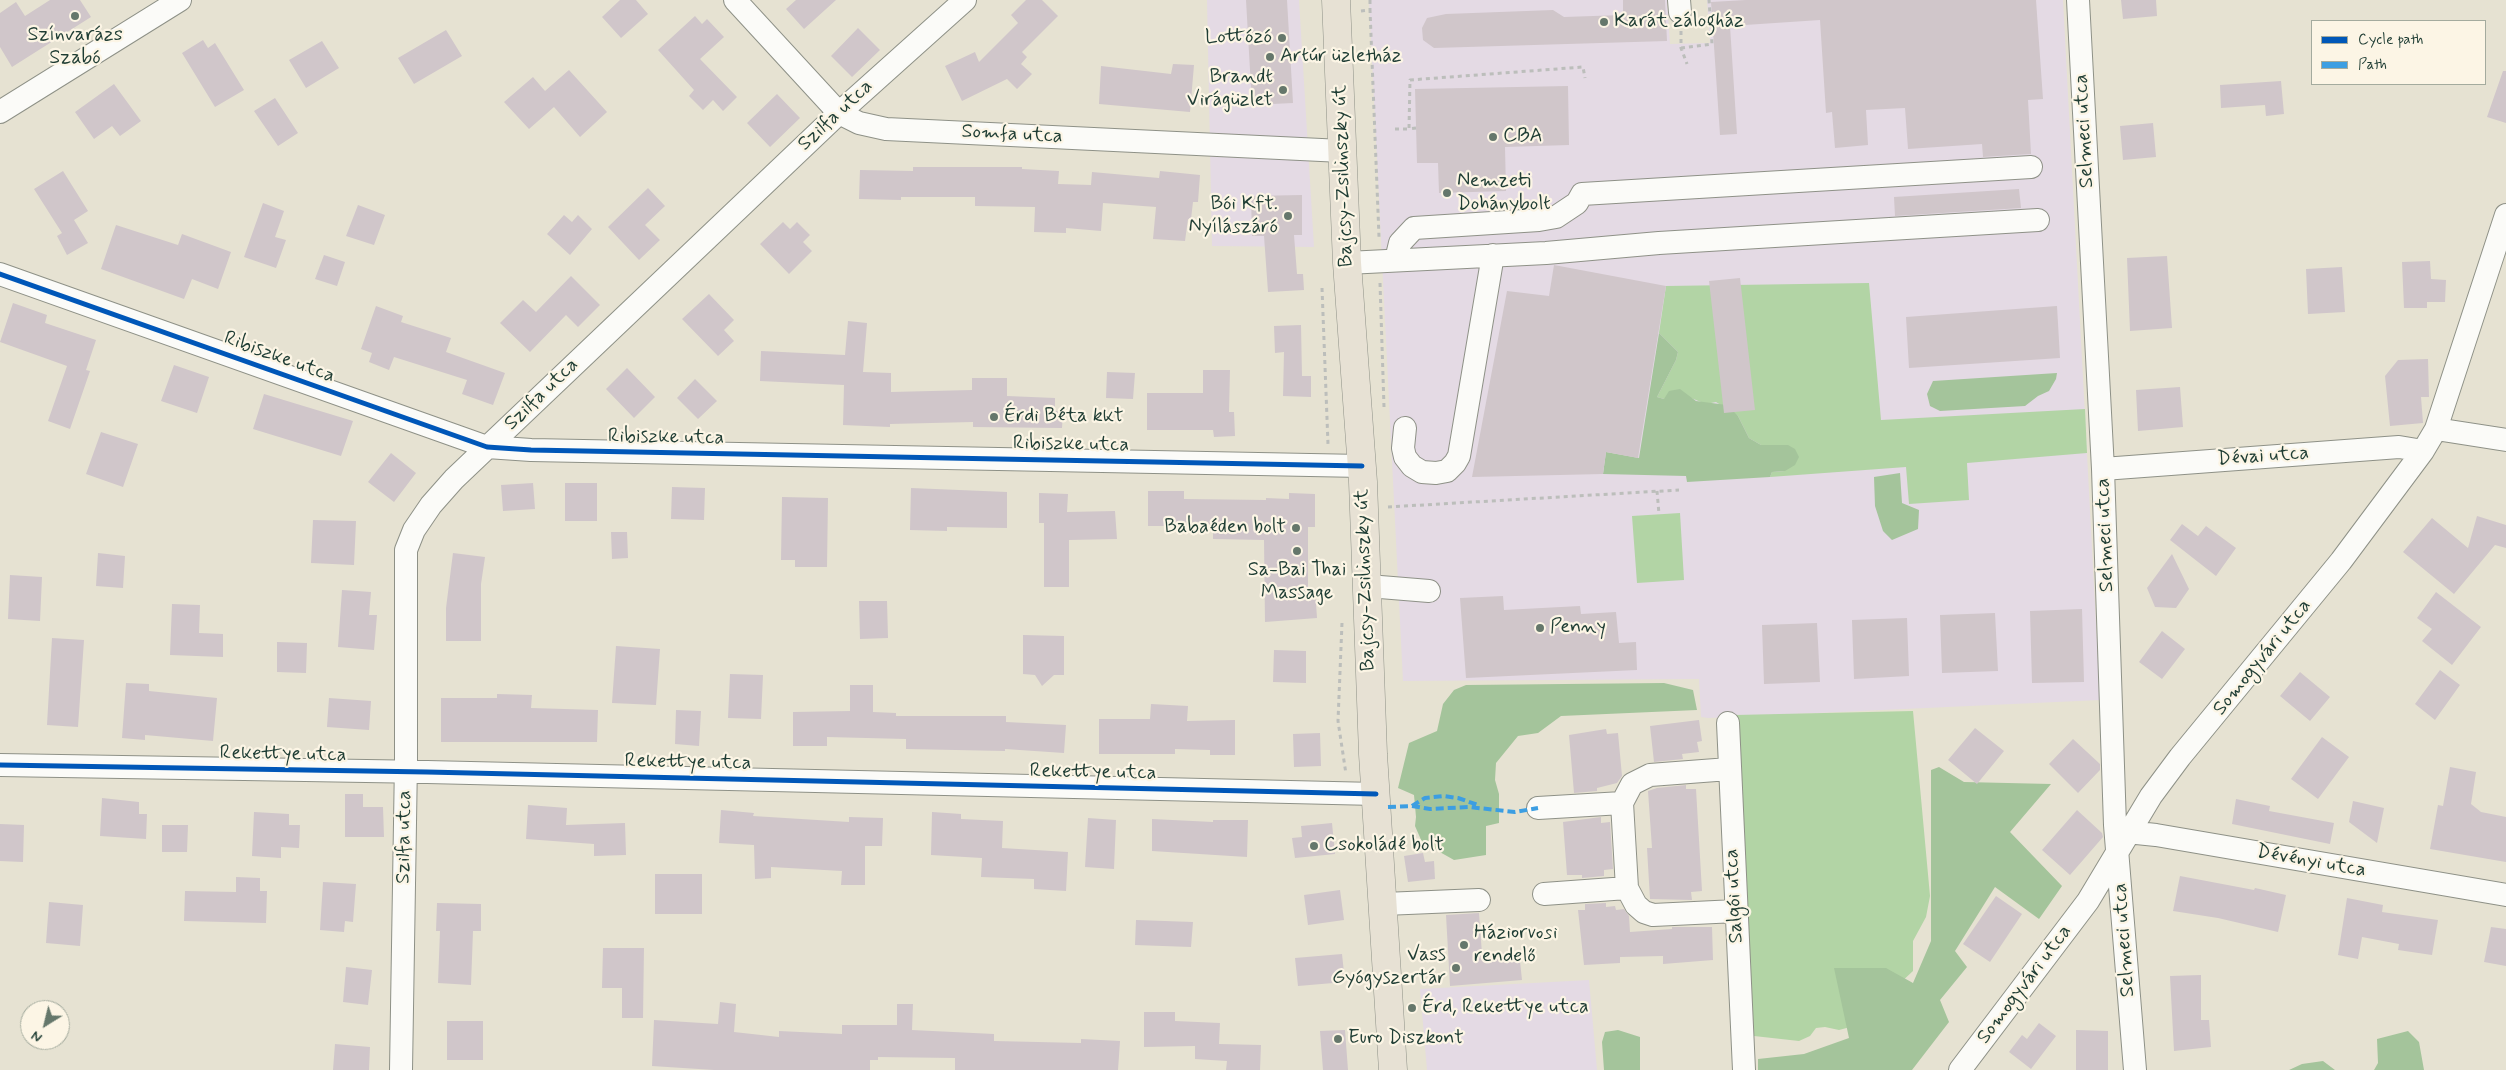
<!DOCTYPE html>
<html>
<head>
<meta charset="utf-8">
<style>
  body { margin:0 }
  #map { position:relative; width:2506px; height:1070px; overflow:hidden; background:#e6e2d2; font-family:Mynerve,sans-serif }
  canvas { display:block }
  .legend { position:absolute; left:2311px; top:20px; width:175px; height:65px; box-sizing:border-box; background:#fcf5e5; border:1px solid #a4ab9e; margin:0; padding:6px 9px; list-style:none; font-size:15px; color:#1f3d34 }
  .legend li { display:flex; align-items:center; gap:10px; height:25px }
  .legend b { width:25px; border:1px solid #a4ab9e }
  .north { position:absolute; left:20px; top:1000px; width:50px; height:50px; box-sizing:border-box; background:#fcf5e5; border:1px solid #a4ab9e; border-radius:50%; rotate:216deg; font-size:14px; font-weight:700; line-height:20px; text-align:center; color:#1f3d34 }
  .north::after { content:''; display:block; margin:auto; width:18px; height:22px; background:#65776b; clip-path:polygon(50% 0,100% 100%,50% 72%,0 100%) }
</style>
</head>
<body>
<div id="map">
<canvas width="2506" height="1070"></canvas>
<ul class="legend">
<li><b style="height:6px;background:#0057b8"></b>Cycle path</li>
<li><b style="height:6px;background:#3c9ee2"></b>Path</li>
</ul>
<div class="north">N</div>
</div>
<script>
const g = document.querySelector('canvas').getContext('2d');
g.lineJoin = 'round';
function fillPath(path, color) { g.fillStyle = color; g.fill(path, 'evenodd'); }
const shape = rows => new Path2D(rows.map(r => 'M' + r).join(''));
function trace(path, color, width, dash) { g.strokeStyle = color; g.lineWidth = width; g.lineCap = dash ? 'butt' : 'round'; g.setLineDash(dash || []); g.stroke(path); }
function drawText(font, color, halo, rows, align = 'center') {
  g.font = font + ' Mynerve,sans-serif'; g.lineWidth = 4.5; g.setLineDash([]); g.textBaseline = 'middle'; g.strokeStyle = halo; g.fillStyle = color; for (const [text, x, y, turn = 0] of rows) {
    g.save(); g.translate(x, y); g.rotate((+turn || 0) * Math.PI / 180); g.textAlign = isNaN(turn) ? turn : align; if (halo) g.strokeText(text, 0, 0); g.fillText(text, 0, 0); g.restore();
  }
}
fillPath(shape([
  [1207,0,1299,0,1314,247,1212,246],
  [1369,0,1667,0,1670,44,1710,43,1707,0,2063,0,2100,700,1708,718,1701,717,1699,679,1403,681],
  [1589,980,1597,1070,1427,1070,1420,989]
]), '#e4dae4');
fillPath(shape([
  [1869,283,1881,420,2085,409,2087,453,1967,463,1969,500,1909,504,1906,467,1770,477,1772,472,1785,471,1788,445,1761,445,1749,438,1738,416,1716,402,1706,404,1686,396,1664,399,1657,397,1676,360,1678,352,1659,333,1666,286],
  [1680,513,1684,580,1637,583,1632,516],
  [1913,711,1930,896,1926,917,1913,941,1913,971,1854,1026,1839,1030,1825,1027,1816,1028,1810,1036,1799,1041,1754,1036,1735,715]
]), '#b2d4a5');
fillPath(shape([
  [1659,333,1678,352,1676,360,1657,397,1664,399,1669,391,1680,389,1696,401,1727,405,1738,416,1749,438,1761,445,1788,445,1795,449,1799,457,1795,465,1785,471,1772,472,1770,477,1687,482,1686,476,1603,474,1606,452,1639,458],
  [2057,373,2056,379,2049,391,2038,396,2025,406,1940,411,1930,406,1927,394,1933,381],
  [1900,473,1902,503,1919,510,1918,529,1892,540,1883,531,1875,506,1874,477],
  [1664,683,1693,690,1697,710,1561,716,1538,733,1518,736,1496,763,1495,780,1499,794,1499,823,1486,826,1486,855,1454,860,1422,842,1415,826,1416,817,1414,795,1398,788,1409,743,1437,731,1443,704,1454,690,1466,685],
  [1939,767,1964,782,2051,784,2010,832,2062,886,2039,919,1995,887,1955,951,1967,967,1940,1000,1949,1022,1912,1070,1758,1070,1758,1059,1804,1054,1849,1038,1834,968,1886,968,1913,983,1931,941,1931,770],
  [1618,1030,1640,1037,1640,1070,1604,1070,1602,1042,1605,1032],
  [2408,1031,2419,1042,2424,1070,2374,1070,2378,1063,2377,1039],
  [2323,1061,2335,1070,2289,1070,2302,1064]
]), '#a4c49b');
fillPath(shape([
  [50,0,80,0,91,17,12,67,0,47,0,13,16,2,25,16],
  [620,0,636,0,648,14,621,38,602,17],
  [796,0,836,0,804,29,786,9],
  [1026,0,1042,0,1058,16,1022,52,1027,57,1021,64,1032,74,1017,89,1007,79,962,101,945,66,975,52,979,62,1018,23,1011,15],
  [1246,0,1287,0,1293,103,1252,105],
  [1623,0,1665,0,1667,41,1434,48,1423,40,1422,28,1427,18,1446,14,1553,10,1564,17,1623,15],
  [1746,0,2036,0,2043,99,2028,100,2031,154,1983,157,1982,144,1908,149,1905,108,1866,110,1868,145,1835,148,1832,112,1826,113,1820,20,1730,26,1737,134,1720,135,1711,2],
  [2121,0,2156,0,2157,16,2123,19],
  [695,16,702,24,707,19,724,37,700,59,737,97,723,111,713,100,703,110,689,96,694,90,658,50],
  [858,28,880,50,852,77,831,56],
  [446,30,462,56,414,84,398,58],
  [203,40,208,48,215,43,244,90,215,107,182,53],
  [322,41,339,68,306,88,289,60],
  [1173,64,1194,65,1190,112,1099,104,1101,66,1171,74],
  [569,70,607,112,580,137,554,107,529,129,504,102,533,77,545,91],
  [2503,71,2506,71,2506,123,2487,117],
  [2281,81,2284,114,2266,116,2265,105,2221,108,2220,85],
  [114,84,141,121,120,136,112,126,94,139,75,112],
  [1568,86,1569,145,1505,147,1506,191,1439,193,1438,163,1417,163,1415,89],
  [777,94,800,118,770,147,747,123],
  [275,98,298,133,278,146,254,111],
  [2153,123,2156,157,2123,160,2120,126],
  [913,167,1022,167,1022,169,1059,171,1058,184,1091,185,1092,172,1159,178,1160,171,1200,175,1198,202,1193,202,1191,219,1188,219,1185,241,1153,239,1156,207,1103,203,1101,231,1066,228,1066,233,1034,232,1035,207,975,206,975,197,901,197,901,200,859,199,860,170,913,171],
  [63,171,88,211,74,220,88,243,67,255,57,236,62,233,34,189],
  [648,188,665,206,645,225,660,240,639,260,608,227],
  [2019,189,2021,208,1895,216,1894,197],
  [1302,195,1302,235,1294,235,1297,274,1303,274,1304,290,1268,292,1264,236,1252,236,1251,196],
  [263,203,284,211,275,237,286,240,276,268,244,257],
  [358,205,385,215,374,245,346,236],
  [564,215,572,222,578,215,592,229,570,255,547,234],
  [783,222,790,229,797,222,810,235,803,242,812,251,789,274,760,244],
  [116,225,178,245,182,234,231,252,218,289,192,279,184,299,101,269],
  [324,255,345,262,337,286,315,279],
  [2167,256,2172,328,2130,331,2127,258],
  [2430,261,2431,279,2446,280,2445,302,2427,302,2427,308,2404,308,2402,262],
  [1554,265,1666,286,1638,458,1606,452,1603,474,1472,477,1507,291,1549,296],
  [2342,267,2345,312,2308,314,2306,269],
  [571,276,600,305,578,327,566,315,530,352,500,323,523,300,536,312],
  [1740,278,1755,410,1724,413,1709,281],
  [709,294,734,320,724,330,734,341,718,356,682,319],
  [13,303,47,315,45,323,96,340,86,370,90,371,70,429,48,421,67,366,0,342],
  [376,306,403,316,401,322,451,338,446,352,505,373,493,405,462,394,467,380,394,357,389,370,369,362,372,353,361,349],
  [2057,306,2060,358,1909,368,1906,317],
  [848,321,867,323,863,372,891,373,891,392,972,390,972,378,1007,378,1007,396,1055,398,1055,411,1063,411,1062,428,973,427,973,422,890,424,890,427,843,425,844,385,760,381,761,351,845,355],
  [1301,325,1302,376,1311,376,1311,397,1283,396,1284,352,1275,353,1274,326],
  [2428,359,2429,397,2421,397,2423,423,2390,426,2385,376,2398,360],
  [174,365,209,377,197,413,161,401],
  [627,368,655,397,634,418,606,389],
  [1203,370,1230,370,1229,412,1234,412,1235,436,1214,437,1213,430,1147,430,1147,393,1203,393],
  [1107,372,1135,373,1133,399,1106,398],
  [695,379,717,401,698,419,677,398],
  [2180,387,2183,427,2138,431,2136,390],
  [264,394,353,421,341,456,253,429],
  [101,432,138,444,123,487,86,474],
  [391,453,416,473,394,502,368,482],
  [533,483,535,509,503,511,501,485],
  [565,483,597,483,597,521,565,521],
  [672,487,705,488,704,520,671,519],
  [911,488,1007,492,1007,528,947,527,947,531,910,530],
  [1148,491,1184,491,1184,499,1266,500,1266,498,1289,499,1289,493,1315,494,1315,527,1308,527,1308,589,1315,589,1317,618,1265,622,1264,540,1213,539,1213,526,1148,526],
  [1039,493,1068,494,1067,512,1115,511,1117,539,1069,540,1069,587,1044,587,1044,523,1039,523],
  [782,497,828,498,827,567,795,567,795,560,781,560],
  [2477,516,2506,525,2506,548,2495,545,2454,594,2403,552,2432,518,2468,548],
  [313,520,356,521,354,565,311,563],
  [2182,524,2198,536,2206,526,2236,548,2216,576,2170,540],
  [611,532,627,532,628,558,612,559],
  [98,553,125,556,123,588,96,586],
  [453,553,485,557,481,584,481,641,446,641,446,608],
  [2172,554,2189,589,2176,608,2155,607,2147,588],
  [10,575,42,577,40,621,8,619],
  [342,590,371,592,369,615,377,615,374,650,338,647],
  [2436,592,2481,627,2452,665,2422,641,2432,629,2417,618],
  [1503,596,1504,610,1580,606,1581,614,1616,612,1619,643,1636,642,1637,670,1466,678,1460,598],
  [859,601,887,601,888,638,860,639],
  [172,604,200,605,199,633,223,634,223,657,170,655],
  [2082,609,2084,682,2032,683,2030,611],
  [1995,613,1998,671,1942,673,1940,615],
  [1907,618,1909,676,1854,679,1852,620],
  [1817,623,1820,682,1764,684,1762,625],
  [2162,631,2185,649,2162,679,2139,662],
  [1023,635,1064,636,1064,675,1054,675,1042,686,1035,675,1023,674],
  [52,638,84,640,78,727,47,725],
  [277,642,307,643,306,673,277,672],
  [616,646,660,649,656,705,612,703],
  [1274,650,1306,651,1306,683,1273,682],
  [2440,670,2460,685,2435,720,2415,704],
  [2300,672,2330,697,2310,721,2280,696],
  [730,674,763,675,761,719,728,718],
  [126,683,149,684,149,691,217,698,213,741,145,735,145,740,122,738],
  [850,685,873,685,873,712,896,713,896,716,1006,716,1006,722,1066,725,1064,753,1005,749,1005,751,906,749,906,739,827,737,827,746,793,746,793,712,850,711],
  [497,694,532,695,531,708,598,710,597,742,441,742,441,698,497,698],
  [329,698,371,701,369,730,327,727],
  [1151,704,1188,706,1187,721,1235,720,1235,755,1210,755,1210,750,1175,749,1175,754,1099,754,1099,719,1150,719],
  [676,710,701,711,699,746,675,744],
  [1699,720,1702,741,1697,742,1699,752,1682,754,1683,759,1654,762,1650,726],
  [1975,728,2004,751,1977,784,1948,760],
  [1606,729,1607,734,1618,733,1622,776,1617,783,1597,788,1597,791,1574,793,1569,735],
  [1320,733,1321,766,1294,767,1293,734],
  [2322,737,2349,757,2318,799,2291,779],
  [2073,739,2100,764,2100,770,2078,793,2049,764],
  [2450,767,2476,772,2471,804,2481,812,2506,817,2506,862,2430,849,2438,805,2443,806],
  [1686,785,1686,789,1696,789,1702,891,1691,892,1692,900,1650,899,1647,848,1652,848,1648,791,1657,788],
  [345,794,363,794,363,807,383,807,384,837,345,837],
  [102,798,139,802,139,814,147,814,146,839,100,836],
  [2236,799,2270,806,2269,811,2334,823,2330,844,2232,824],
  [2353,801,2384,808,2377,843,2349,822],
  [528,805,567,808,566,825,625,823,626,855,594,856,594,844,526,839],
  [721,810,754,813,753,816,849,822,849,817,883,818,882,846,865,846,865,885,841,885,842,871,771,867,771,878,755,879,754,845,719,843],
  [2077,810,2102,833,2103,837,2070,875,2042,850],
  [254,812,289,814,289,825,300,825,299,848,281,847,281,858,252,856],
  [932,812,961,814,961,819,1003,821,1002,848,1068,852,1066,891,1034,889,1034,879,981,877,982,858,931,855],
  [1601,817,1601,823,1610,822,1613,869,1604,870,1604,876,1582,878,1582,875,1567,875,1563,822],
  [1088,818,1116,820,1114,869,1085,867],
  [1152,819,1213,822,1213,820,1248,820,1247,857,1152,851],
  [1332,823,1335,854,1295,858,1292,838,1302,837,1301,826],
  [0,824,24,825,23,862,0,861],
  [162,825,188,825,187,852,162,852],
  [1423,853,1425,862,1434,861,1435,879,1408,882,1404,856],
  [655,874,702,874,702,914,655,914],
  [2180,876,2254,890,2255,888,2286,895,2278,932,2218,918,2173,911],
  [236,877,260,878,260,891,267,891,266,923,184,921,185,891,236,892],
  [323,882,356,884,353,922,345,921,344,932,320,930],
  [1340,890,1344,920,1308,925,1304,895],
  [1996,896,2022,914,1990,962,1963,944],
  [2347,898,2383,905,2382,912,2438,920,2432,955,2398,950,2399,944,2362,937,2358,959,2338,955],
  [49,902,83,905,80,946,46,943],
  [437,903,481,904,481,931,473,931,471,985,438,983,440,931,436,931],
  [1606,903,1606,907,1615,906,1616,910,1624,909,1629,916,1630,932,1672,929,1672,927,1712,927,1713,960,1663,964,1663,956,1620,957,1620,963,1584,965,1578,910,1585,910,1585,904],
  [1479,913,1482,954,1519,952,1522,980,1450,986,1446,915],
  [1136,920,1193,922,1191,947,1135,945],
  [2491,927,2506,929,2506,966,2484,962],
  [603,948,644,948,643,1018,622,1018,622,988,602,988],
  [1342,954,1345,982,1298,986,1295,958],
  [346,967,372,970,368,1005,343,1002],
  [2201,975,2201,1020,2209,1020,2211,1047,2174,1051,2170,976],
  [720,1002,736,1004,734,1032,779,1037,779,1031,842,1034,842,1025,897,1025,897,1004,913,1004,912,1030,994,1034,994,1041,1081,1043,1081,1039,1120,1041,1118,1070,955,1070,955,1058,878,1057,878,1060,870,1060,870,1070,714,1070,652,1066,654,1020,718,1024],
  [1144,1012,1175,1012,1175,1021,1220,1023,1219,1044,1261,1045,1260,1070,1226,1070,1227,1061,1195,1059,1195,1046,1144,1047],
  [447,1021,483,1021,483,1060,447,1060],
  [2039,1023,2056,1036,2031,1069,2009,1052,2022,1035,2027,1039],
  [1345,1030,1348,1070,1323,1070,1320,1031],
  [2076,1030,2108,1031,2108,1070,2076,1070],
  [335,1044,370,1047,369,1070,333,1070]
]), '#d0c6ca');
const minor = shape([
  [735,0,839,113,859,123,886,129,1342,151],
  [1679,0,1680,12],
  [2078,0,2103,469,2115,825,2135,1070],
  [0,112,180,0],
  [1396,260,1400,243,1414,228,1539,220,1556,217,1577,203,1582,194,2031,167],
  [1347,263,1546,253,1659,243,2038,220],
  [0,274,487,447,531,450,1362,466],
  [1405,428,1403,448,1405,457,1412,466,1422,472,1436,473,1447,471,1455,463,1459,456,1493,255],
  [2436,429,2506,440],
  [2103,469,2399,447,2423,451],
  [1368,586,1429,591],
  [1728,723,1744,1070],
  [0,765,427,772,1376,794],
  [1729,769,1650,775,1632,784,1622,803,1627,888,1636,905,1644,912,1653,915,1736,911],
  [1538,808,1622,803],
  [2117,831,2156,835,2506,895],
  [1544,894,1627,888],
  [1384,904,1479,900],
  [401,1070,406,761,406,550,414,530,431,505,454,479,839,113,965,0],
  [1960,1070,2088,901,2151,796,2180,757,2341,561,2423,451,2436,429,2506,215]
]);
const major = shape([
  [1336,0,1347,263,1363,482,1373,754,1393,1070]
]);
trace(minor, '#8e9187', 24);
trace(major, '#8e9187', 29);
trace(shape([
  [1370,0,1370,10],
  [1361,11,1370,10,1379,237],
  [1681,31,1681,48,1687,64],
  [1681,48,1712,44,1709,0],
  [1416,128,1409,129,1410,80,1583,67,1585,78],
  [1395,129,1409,129],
  [1380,283,1384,407],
  [1322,288,1328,444],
  [1657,491,1659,514],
  [1388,507,1679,490],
  [1342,623,1338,721,1346,774]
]), '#bcbebb', 3, [4, 4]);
trace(minor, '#fbfbf8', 22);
trace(major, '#e7e1d4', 28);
trace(shape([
  [1412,806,1425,798,1443,796,1458,798,1478,805],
  [1388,807,1412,806,1430,809,1469,807,1515,812,1538,808]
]), '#3c9ee2', 4, [8, 4]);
trace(shape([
  [0,274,487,447,531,450,1362,466],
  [0,765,427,772,1376,794]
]), '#0057b8', 5);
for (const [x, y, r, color] of [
  [75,16,5,"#65776b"],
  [1604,22,5,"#65776b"],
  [1282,38,5,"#65776b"],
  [1270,57,5,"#65776b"],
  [1283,90,5,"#65776b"],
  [1493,137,5,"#65776b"],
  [1447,193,5,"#65776b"],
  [1288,216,5,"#65776b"],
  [994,417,5,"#65776b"],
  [1296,528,5,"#65776b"],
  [1297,551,5,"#65776b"],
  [1540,628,5,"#65776b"],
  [1314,846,5,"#65776b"],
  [1464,945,5,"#65776b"],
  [1456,968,5,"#65776b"],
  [1412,1008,5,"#65776b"],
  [1338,1039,5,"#65776b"]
]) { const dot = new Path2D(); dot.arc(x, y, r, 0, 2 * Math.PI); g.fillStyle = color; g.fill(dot); trace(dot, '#fcf5e5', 2); }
drawText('20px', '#1f3d34', '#fcf5e5', [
  ["Karát zálogház",1614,22],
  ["Színvarázs",75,36,"center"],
  ["Szabó",75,59,"center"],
  ["Lottózó",1272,38,"right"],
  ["Artúr üzletház",1280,57],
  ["Brandt",1273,78,"right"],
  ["Virágüzlet",1273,101,"right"],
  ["CBA",1503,137],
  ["Nemzeti",1457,182],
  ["Dohánybolt",1457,205],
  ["Bói Kft.",1278,205,"right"],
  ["Nyílászáró",1278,228,"right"],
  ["Érdi Béta kkt",1004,417],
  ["Babaéden bolt",1286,528,"right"],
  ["Sa-Bai Thai",1297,571,"center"],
  ["Massage",1297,594,"center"],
  ["Penny",1550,628],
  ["Csokoládé bolt",1324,846],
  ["Háziorvosi",1474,934],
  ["rendelő",1474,957],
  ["Vass",1446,956,"right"],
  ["Gyógyszertár",1446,979,"right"],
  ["Érd, Rekettye utca",1422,1008],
  ["Euro Diszkont",1348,1039]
], 'left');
drawText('20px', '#1f3d34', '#fcf5e5', [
  ["Szilfa utca",836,116,-43],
  ["Selmeci utca",2085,131,-93],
  ["Somfa utca",1012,135,3],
  ["Bajcsy-Zsilinszky út",1344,176,-92],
  ["Ribiszke utca",279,358,20],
  ["Szilfa utca",542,395,-44],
  ["Ribiszke utca",666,438,1],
  ["Ribiszke utca",1071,445,1],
  ["Dévai utca",2263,457,-4],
  ["Selmeci utca",2106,535,-92],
  ["Bajcsy-Zsilinszky út",1366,580,-92],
  ["Somogyvári utca",2263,658,-51],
  ["Rekettye utca",283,755,1],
  ["Rekettye utca",688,763,1],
  ["Rekettye utca",1093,773,1],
  ["Szilfa utca",405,837,-89],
  ["Dévényi utca",2311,862,10],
  ["Salgói utca",1735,896,-93],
  ["Selmeci utca",2125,940,-94],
  ["Somogyvári utca",2025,985,-53]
]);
</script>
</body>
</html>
